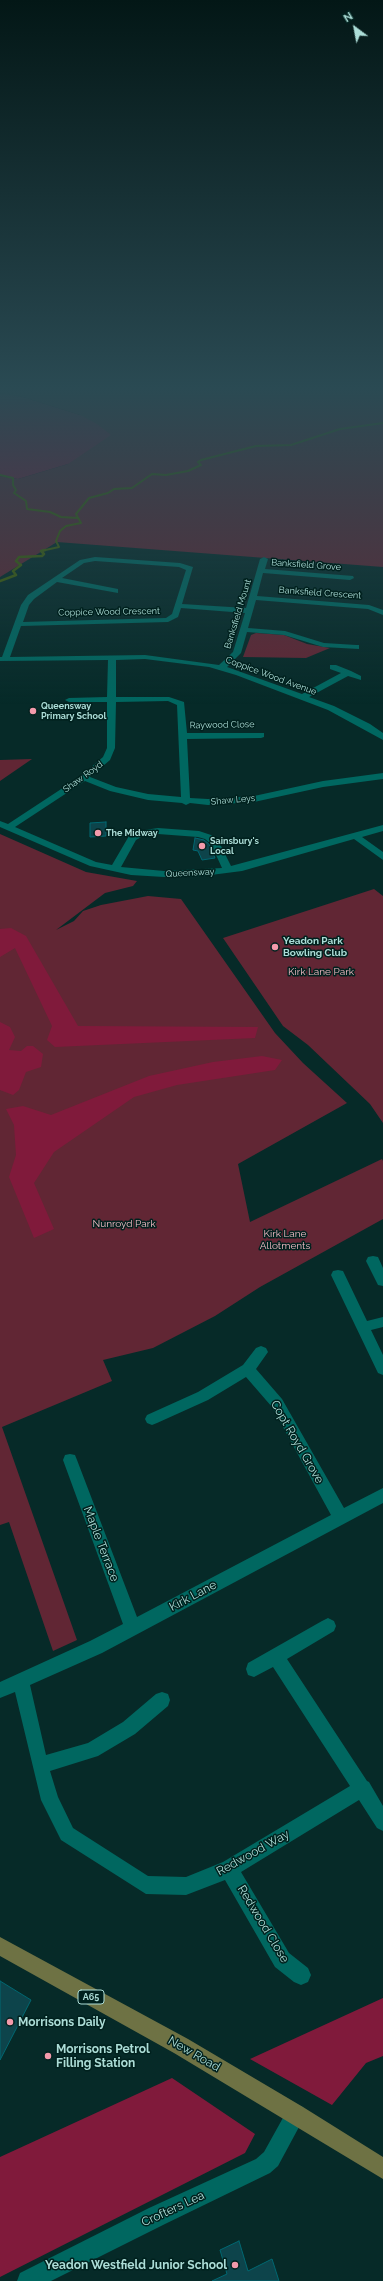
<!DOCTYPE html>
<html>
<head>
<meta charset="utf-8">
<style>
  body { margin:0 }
  #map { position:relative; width:383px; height:2281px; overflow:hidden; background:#062a28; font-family:Raleway,sans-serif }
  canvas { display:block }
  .north { position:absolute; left:335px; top:8px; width:40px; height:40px; -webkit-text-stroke:3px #00211e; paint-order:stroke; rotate:328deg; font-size:11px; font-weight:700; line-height:16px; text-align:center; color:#acddd7 }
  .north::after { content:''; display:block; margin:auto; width:14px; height:18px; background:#acddd7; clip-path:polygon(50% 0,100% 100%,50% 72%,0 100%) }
</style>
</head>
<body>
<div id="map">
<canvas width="383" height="2281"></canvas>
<div class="north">N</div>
</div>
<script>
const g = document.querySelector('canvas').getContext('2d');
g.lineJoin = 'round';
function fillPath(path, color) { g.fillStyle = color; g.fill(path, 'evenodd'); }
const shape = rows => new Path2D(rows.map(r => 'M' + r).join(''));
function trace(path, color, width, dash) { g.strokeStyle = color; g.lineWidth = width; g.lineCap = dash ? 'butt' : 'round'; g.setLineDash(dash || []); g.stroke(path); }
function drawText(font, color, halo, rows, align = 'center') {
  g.font = font + ' Raleway,sans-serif'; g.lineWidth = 3; g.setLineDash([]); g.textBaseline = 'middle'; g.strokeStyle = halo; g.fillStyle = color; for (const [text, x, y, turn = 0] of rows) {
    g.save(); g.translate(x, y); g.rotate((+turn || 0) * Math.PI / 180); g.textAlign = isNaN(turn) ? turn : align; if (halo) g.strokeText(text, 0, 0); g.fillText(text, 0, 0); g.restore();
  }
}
fillPath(shape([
  [0,385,383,385,383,567,57,542,0,577,0,476,18,479,68,464,80,415,23,397,0,393],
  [256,633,284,635,307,644,330,648,306,658,243,657,251,635],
  [32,759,0,781,0,760],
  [0,834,86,872,137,881,133,886,105,893,56,930,74,921,83,911,101,905,148,896,181,899,275,1033,303,1063,347,1103,238,1164,250,1222,382,1159,383,1161,383,1219,260,1287,215,1316,153,1348,103,1360,112,1381,2,1427,77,1640,53,1651,9,1522,0,1525],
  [374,889,383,896,383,1123,370,1104,308,1045,283,1026,223,938]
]), '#612634');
fillPath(shape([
  [0,393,23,397,80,415,97,424,111,435,68,464,18,479,0,476],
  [11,928,26,936,78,1026,258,1027,255,1038,55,1047,47,1040,52,1026,15,948,0,957,0,929],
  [0,1022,10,1027,15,1037,9,1050,21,1051,27,1046,33,1046,43,1054,41,1067,26,1072,19,1090,13,1095,0,1090],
  [262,1056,282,1060,275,1070,177,1085,134,1097,54,1152,34,1183,54,1229,34,1238,9,1177,16,1155,14,1125,6,1109,23,1106,51,1115,149,1076,213,1062],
  [383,1998,383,2056,366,2063,332,2105,250,2059],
  [172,2078,255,2134,245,2153,0,2277,0,2157]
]), '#801a3b');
trace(shape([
  [0,475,13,478,13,485,16,490,14,493,26,501,27,509,50,512,61,517,78,518],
  [41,551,59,547,56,541,60,531,66,526,81,523,76,514,89,498,108,493,114,489,132,488,152,474,166,475,188,471,201,465,198,462,201,460,256,446,291,445,340,429,383,423]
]), '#425e08', 2);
trace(shape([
  [0,581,16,575,13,571,21,565,16,561,19,557,42,556,44,554,41,551,45,550]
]), '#425e08', 2.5);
const building = shape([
  [106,822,106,836,90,837,90,823,106,822],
  [195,838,204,840,209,844,215,858,202,860,198,851,193,850,195,838],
  [0,1981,31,2000,0,2060,0,1981],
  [239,2241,248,2271,272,2259,279,2281,212,2281,227,2274,220,2250,239,2241]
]);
fillPath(building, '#0d444b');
trace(building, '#006872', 1);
fillPath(shape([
  [95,557,180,563,193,567,182,604,246,608,260,559,264,557,268,559,265,569,353,576,354,578,350,580,263,573,257,596,369,605,383,610,383,615,368,609,256,600,248,628,285,631,324,643,356,645,359,645,359,649,323,647,284,635,247,632,241,653,227,667,302,694,341,673,330,669,330,665,336,665,351,671,361,676,361,680,348,676,309,697,334,706,370,724,383,733,383,740,328,710,236,675,209,667,145,659,116,660,116,697,169,697,184,702,187,733,264,733,264,737,261,738,187,739,190,798,208,799,254,796,323,781,383,773,383,779,323,787,254,802,208,805,190,803,186,805,182,803,148,800,110,791,85,781,15,827,96,862,112,865,129,836,138,831,158,828,199,831,211,835,218,840,231,866,383,825,383,831,362,837,383,852,383,860,354,839,242,871,203,876,164,877,131,875,90,866,0,827,0,821,8,824,81,776,103,757,107,748,107,702,69,702,65,700,69,698,107,697,108,660,0,661,0,657,2,657,21,605,28,595,80,560,95,557],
  [95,561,179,567,186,570,172,614,166,618,23,622,29,605,34,599,57,582,118,593,118,589,62,578,84,563,95,561],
  [181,608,245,613,233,652,219,665,145,655,10,657,21,626,168,622,178,617,181,608],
  [168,701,177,705,181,797,148,794,116,787,90,777,110,760,115,748,116,702,168,701],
  [158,834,198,837,205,839,211,844,222,868,164,871,121,867,136,840,143,836,158,834],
  [373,1256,378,1257,383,1268,383,1286,378,1285,366,1261,368,1257,373,1256],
  [338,1270,343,1271,367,1321,383,1317,383,1327,371,1330,383,1355,383,1375,378,1373,331,1275,333,1271,338,1270],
  [261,1346,266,1348,268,1352,256,1369,282,1399,344,1508,383,1488,383,1503,102,1653,30,1685,46,1755,88,1743,123,1722,156,1694,162,1692,168,1694,170,1700,168,1706,135,1734,98,1756,50,1771,58,1797,73,1828,148,1876,186,1877,223,1862,350,1786,273,1667,254,1677,248,1675,246,1669,248,1663,322,1621,328,1618,334,1621,336,1626,334,1631,287,1659,367,1781,369,1782,383,1806,383,1831,377,1828,359,1800,241,1872,289,1953,308,1968,311,1975,308,1982,301,1985,294,1982,275,1967,225,1880,186,1895,146,1894,61,1840,41,1800,15,1692,0,1698,0,1682,90,1641,123,1624,63,1460,65,1455,70,1454,75,1455,77,1460,137,1617,331,1515,272,1407,246,1377,208,1400,157,1423,152,1425,147,1423,145,1419,147,1415,198,1392,243,1365,256,1348,261,1346],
  [296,2104,303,2107,306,2114,278,2166,270,2173,165,2224,51,2281,17,2281,20,2273,149,2208,256,2159,264,2152,289,2107,296,2104]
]), '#006760');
fillPath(shape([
  [0,1937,188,2039,303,2107,383,2157,383,2179,174,2053,0,1956,0,1937]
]), '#6e7244');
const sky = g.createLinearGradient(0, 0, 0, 705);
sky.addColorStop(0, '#031716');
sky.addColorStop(0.55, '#2a4a53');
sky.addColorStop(1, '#2a4a5300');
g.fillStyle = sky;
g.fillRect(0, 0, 383, 705);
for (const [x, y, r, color] of [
  [33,711,4,"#f39aab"],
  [98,833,4,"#f39aab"],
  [202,846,4,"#f39aab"],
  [275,947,4,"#f39aab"],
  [10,2022,4,"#f39aab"],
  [48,2056,4,"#f39aab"],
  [235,2265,4,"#f39aab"]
]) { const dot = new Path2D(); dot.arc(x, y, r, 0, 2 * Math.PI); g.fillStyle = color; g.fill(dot); trace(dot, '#00211e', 1.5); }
drawText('9px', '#acddd7', '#00211e', [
  ["Banksfield Grove",306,565,4],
  ["Banksfield Crescent",320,593,4],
  ["Coppice Wood Crescent",109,612,-1],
  ["Banksfield Mount",238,614,-73],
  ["Coppice Wood Avenue",271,676,20],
  ["Raywood Close",222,725,-1],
  ["Shaw Royd",83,777,-36],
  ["Shaw Leys",233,800,-5],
  ["Queensway",190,873,-3]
]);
drawText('bold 9px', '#acddd7', '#00211e', [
  ["Queensway",41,706],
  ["Primary School",41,716],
  ["The Midway",106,833],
  ["Sainsbury's",210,841],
  ["Local",210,851]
], 'left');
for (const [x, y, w] of [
  [91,1997,26]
]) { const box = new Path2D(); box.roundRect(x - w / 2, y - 7, w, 14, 3); g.fillStyle = '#00211e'; g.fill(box); trace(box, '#acddd7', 1); }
drawText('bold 9px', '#acddd7', null, [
  ["A65",91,1997]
]);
drawText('bold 10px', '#acddd7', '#00211e', [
  ["Yeadon Park",283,941],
  ["Bowling Club",283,953]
], 'left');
drawText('10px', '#f6bdc7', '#00211e', [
  ["Kirk Lane Park",321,972],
  ["Nunroyd Park",124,1224],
  ["Kirk Lane",285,1234],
  ["Allotments",285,1246]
]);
drawText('12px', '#acddd7', '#00211e', [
  ["Copt Royd Grove",297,1442,60],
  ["Maple Terrace",101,1544,69],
  ["Kirk Lane",193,1596,-28],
  ["Redwood Way",253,1853,-29],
  ["Redwood Close",263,1924,59],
  ["New Road",194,2054,30],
  ["Crofters Lea",173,2209,-25]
]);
drawText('bold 12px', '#acddd7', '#00211e', [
  ["Morrisons Daily",18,2022],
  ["Morrisons Petrol",56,2049],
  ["Filling Station",56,2063],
  ["Yeadon Westfield Junior School",227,2265,"right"]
], 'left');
</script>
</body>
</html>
